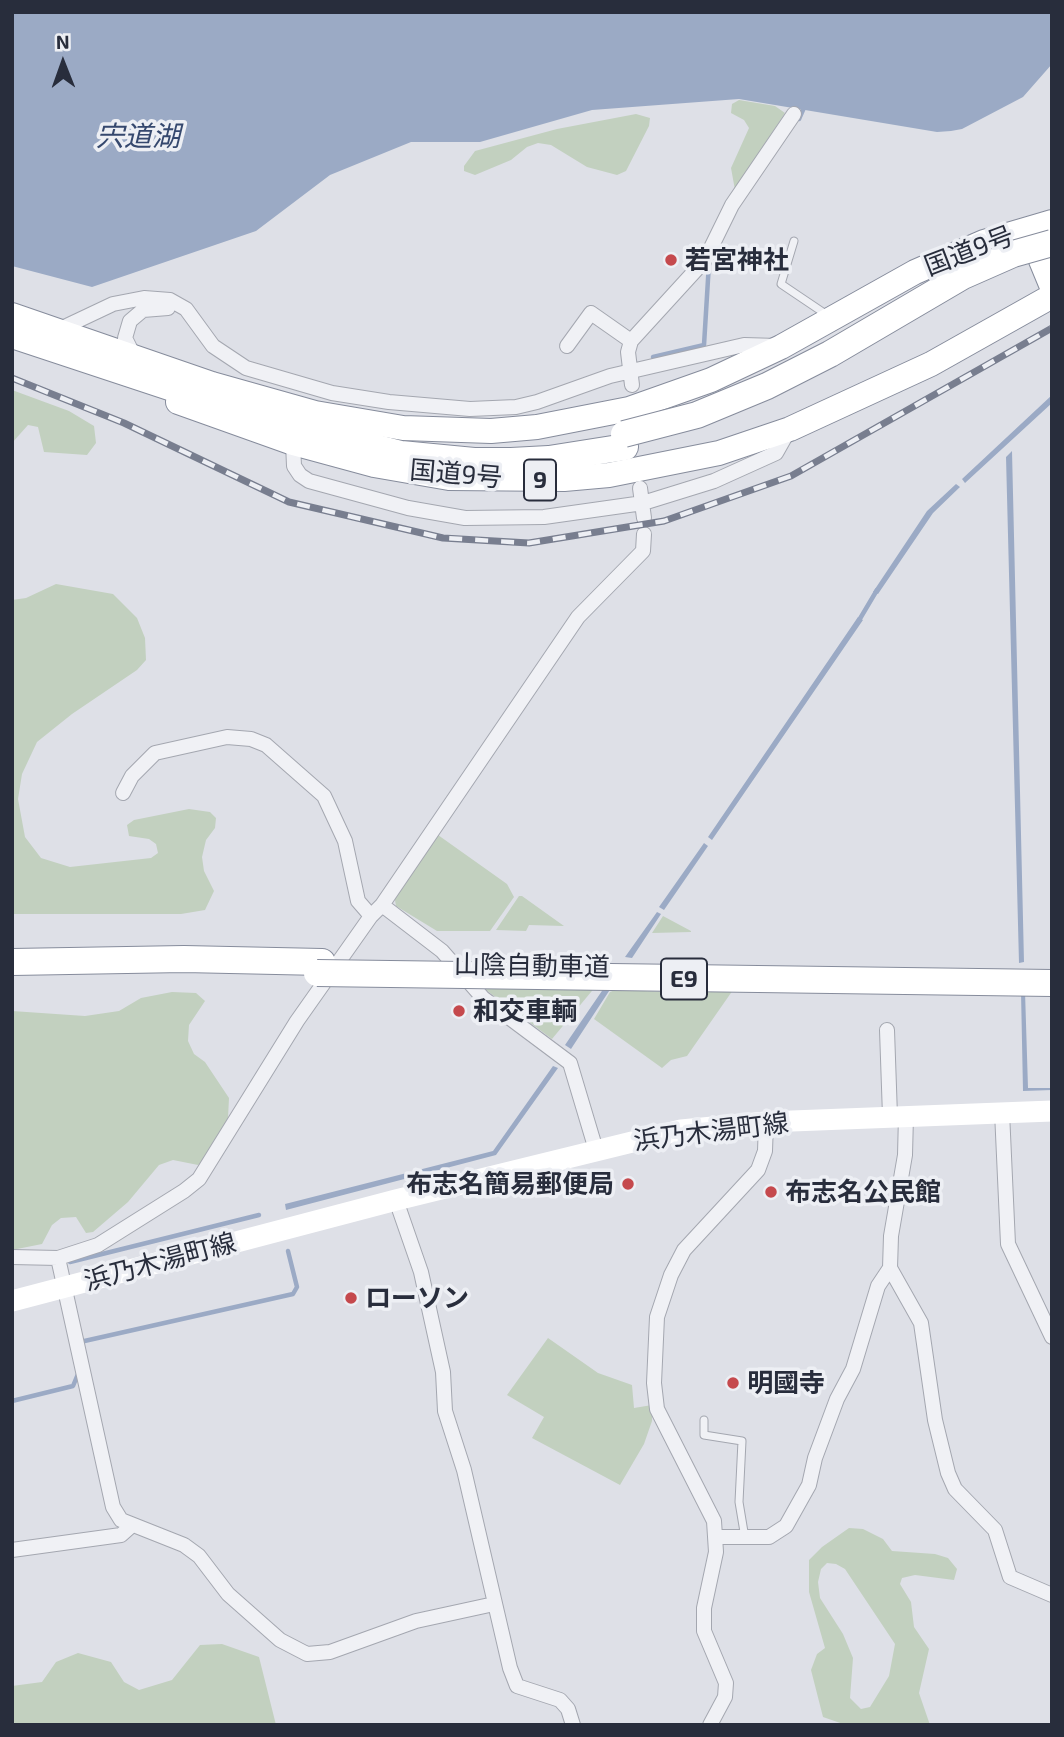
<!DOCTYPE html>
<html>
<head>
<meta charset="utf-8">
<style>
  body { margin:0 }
  #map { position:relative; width:1064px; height:1737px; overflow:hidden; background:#dee0e7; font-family:"Exo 2",sans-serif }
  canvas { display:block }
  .frame { position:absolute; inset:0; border:14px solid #282d3c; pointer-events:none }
  .north { position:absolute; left:28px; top:28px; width:70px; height:70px; -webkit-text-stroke:5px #edeff4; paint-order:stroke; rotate:359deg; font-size:19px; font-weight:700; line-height:28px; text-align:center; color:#282d3c }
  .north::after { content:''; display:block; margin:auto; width:24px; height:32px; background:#282d3c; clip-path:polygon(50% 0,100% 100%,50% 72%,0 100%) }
</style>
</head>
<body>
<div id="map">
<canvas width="1064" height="1737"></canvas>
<div class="frame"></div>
<div class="north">N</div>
</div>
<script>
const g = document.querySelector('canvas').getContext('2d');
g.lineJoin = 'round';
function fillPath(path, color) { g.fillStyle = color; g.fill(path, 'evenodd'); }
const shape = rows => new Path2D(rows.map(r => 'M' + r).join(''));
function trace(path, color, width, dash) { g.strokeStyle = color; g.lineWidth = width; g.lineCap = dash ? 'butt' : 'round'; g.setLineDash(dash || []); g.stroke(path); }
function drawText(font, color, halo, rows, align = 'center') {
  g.font = font + ' "Exo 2","Noto Sans JP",sans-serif'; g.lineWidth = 7; g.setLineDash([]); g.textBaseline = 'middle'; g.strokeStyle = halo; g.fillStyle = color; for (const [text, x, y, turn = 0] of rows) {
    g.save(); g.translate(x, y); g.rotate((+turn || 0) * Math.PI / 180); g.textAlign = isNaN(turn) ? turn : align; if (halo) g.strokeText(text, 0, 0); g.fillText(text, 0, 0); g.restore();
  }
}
fillPath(shape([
  [739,100,775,106,785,113,735,190,731,168,749,128,744,120,731,113,732,104],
  [636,114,650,118,649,126,626,171,617,175,587,167,551,145,538,143,527,147,511,160,475,175,464,171,464,166,475,151,557,129],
  [12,390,69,411,94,426,96,443,87,455,44,452,38,427,28,425,12,443],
  [56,584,113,594,137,618,145,638,146,660,137,670,72,714,37,742,22,774,18,799,25,837,41,858,70,867,151,858,158,853,156,844,149,839,129,836,127,825,134,820,189,809,210,812,216,818,215,828,206,840,202,857,204,871,214,891,205,910,181,914,12,914,12,600,26,598],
  [438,835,507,884,514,897,490,931,437,931,396,906,394,894],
  [519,896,522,896,564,926,529,925,526,931,496,930],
  [663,916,691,931,691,932,652,933],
  [485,983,596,986,552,1039,486,990],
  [705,988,733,990,687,1056,671,1060,662,1068,594,1019,610,992,615,990,700,993],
  [172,992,196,993,205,1001,189,1025,188,1041,194,1054,205,1062,229,1098,228,1118,208,1155,198,1165,173,1160,159,1165,128,1202,93,1232,86,1233,76,1217,61,1218,52,1225,42,1244,12,1250,12,1011,85,1016,119,1011,141,998],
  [548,1338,598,1373,632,1385,634,1408,652,1405,652,1421,644,1444,620,1485,532,1438,544,1417,507,1395],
  [849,1528,863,1529,883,1539,892,1551,935,1554,948,1558,957,1569,954,1580,915,1575,902,1578,900,1584,911,1602,914,1627,929,1649,919,1693,930,1725,846,1725,823,1717,811,1670,817,1654,825,1648,809,1592,809,1560,822,1547],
  [827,1563,836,1564,845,1569,895,1644,889,1676,870,1707,861,1709,850,1698,853,1658,843,1634,820,1598,818,1582,821,1569],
  [222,1644,259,1657,276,1725,12,1725,12,1686,42,1682,56,1662,78,1653,111,1662,124,1682,139,1690,172,1680,200,1645]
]), '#c2d0bf');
fillPath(shape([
  [12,12,1052,12,1052,64,1023,97,962,129,951,131,937,132,739,99,592,110,480,142,411,142,330,175,256,231,92,287,12,266],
  [1052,395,1052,403,965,483,962,479],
  [1012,451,1024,962,1019,963,1006,457],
  [956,484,960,487,933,513,878,594,873,592,927,511],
  [858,617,863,620,712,840,708,837],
  [704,843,708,846,664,910,659,907],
  [657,912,661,914,632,958,625,957],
  [606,985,611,988,571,1049,565,1045],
  [1025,991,1028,1088,1052,1088,1052,1090,1023,1091,1021,992],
  [553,1066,558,1068,496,1155,286,1210,285,1204,493,1151]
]), '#9baac5');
trace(shape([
  [799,119,806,103],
  [653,357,704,345,709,263],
  [858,622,877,590],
  [70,1262,259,1215],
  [80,1342,293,1294,297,1287,288,1251],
  [12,1401,73,1386,78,1374]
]), '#9baac5', 4.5);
const service = shape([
  [794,241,781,284,827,315],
  [704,1420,704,1435,742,1441,739,1502,745,1538]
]);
const minor = shape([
  [58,330,113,304,144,298,170,300,186,309,213,346,246,368,332,393,389,402,470,409,516,407,537,402,610,376,744,345,778,346],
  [567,346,591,313,631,341],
  [134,356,125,338,130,321,143,310,168,308],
  [632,385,628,352,631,341,705,260,732,205,794,114],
  [293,443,294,466,300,475,309,481,408,508,465,518,544,517,643,503,714,481,776,453,789,430],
  [640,488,644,518],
  [123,793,132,776,155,753,227,737,251,739,266,745,324,796,345,841,358,901,371,916],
  [382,905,442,951,483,998,570,1063,596,1150],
  [887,1030,890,1116],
  [1002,1112,1008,1244,1052,1337],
  [906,1116,905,1155,891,1236,890,1268,921,1323,935,1420,948,1473,955,1489,995,1530,1010,1577,1052,1595],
  [396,1200,421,1272,443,1372,445,1411,464,1470,510,1668,517,1686,560,1700,568,1709,573,1725],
  [12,1257,58,1258,113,1507,121,1520,184,1545,199,1556,228,1594,280,1640,307,1654,330,1652,416,1621,494,1604],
  [58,1258,98,1245,184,1191,199,1179,297,1021,371,916,382,905,578,617,643,551,644,534],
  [716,1537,769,1537,786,1526,809,1485,815,1458,837,1399,853,1369,878,1286,890,1268],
  [12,1550,121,1535,130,1527],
  [710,1725,725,1697,726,1683,704,1631,704,1608,716,1552,714,1521,657,1409,654,1383,657,1317,671,1275,684,1250,758,1170,765,1151,766,1122]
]);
const trunk = shape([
  [1028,229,1052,287],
  [12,315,212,384,315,413,403,428,491,431,537,427,629,409,711,380,781,347,915,272,984,242,1052,222],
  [178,402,293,443,374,465,449,478,564,479,609,475,719,453,790,429,931,364,1052,296]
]);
const motorway = shape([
  [12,335,272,421,401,454,474,461,511,461,549,459,625,447],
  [12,962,184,959,322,962]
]);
trace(service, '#a4a7b0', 9);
trace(minor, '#a4a7b0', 16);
trace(trunk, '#868c9c', 26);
trace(motorway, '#868c9c', 28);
trace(service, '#f0f1f5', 7);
trace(minor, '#f0f1f5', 14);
trace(shape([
  [12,1301,396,1200,681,1130,766,1122,1052,1111]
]), '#fff', 21);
trace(trunk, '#fff', 24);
trace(motorway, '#fff', 26);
const rail = shape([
  [12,378,124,423,289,502,443,538,529,543,664,521,791,476,1052,328]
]);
trace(rail, '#787e8f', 7);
trace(rail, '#edeff4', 4.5, [13]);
const motorwayBridge = shape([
  [624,434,697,415,767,386,830,354,963,276,1013,254,1052,243],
  [317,973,1052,983]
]);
trace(motorwayBridge, '#868c9c', 28, []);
trace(motorwayBridge, '#fff', 26);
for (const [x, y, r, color] of [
  [671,260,7,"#c5494d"],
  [459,1011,7,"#c5494d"],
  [628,1184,7,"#c5494d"],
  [771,1192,7,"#c5494d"],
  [351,1298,7,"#c5494d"],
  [733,1383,7,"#c5494d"]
]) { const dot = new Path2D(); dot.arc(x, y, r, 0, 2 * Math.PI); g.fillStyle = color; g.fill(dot); trace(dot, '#edeff4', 2.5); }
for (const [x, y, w] of [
  [540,480,32],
  [684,979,46]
]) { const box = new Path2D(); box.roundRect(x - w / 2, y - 20.5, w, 41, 5); g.fillStyle = '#edeff4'; g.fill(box); trace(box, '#282d3c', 2); }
drawText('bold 24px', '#282d3c', null, [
  ["9",540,480],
  ["E9",684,979]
]);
drawText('26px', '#282d3c', '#edeff4', [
  ["国道9号",969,251,-21],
  ["国道9号",456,474,5],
  ["山陰自動車道",532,966,1],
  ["浜乃木湯町線",711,1132,-7],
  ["浜乃木湯町線",160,1262,-15]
]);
drawText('bold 26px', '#282d3c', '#edeff4', [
  ["若宮神社",685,260],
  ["和交車輌",473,1011],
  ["布志名簡易郵便局",614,1184,"right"],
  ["布志名公民館",785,1192],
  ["ローソン",365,1298],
  ["明國寺",747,1383]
], 'left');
drawText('italic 28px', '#35486e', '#edeff4', [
  ["宍道湖",138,137]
]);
</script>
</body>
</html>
